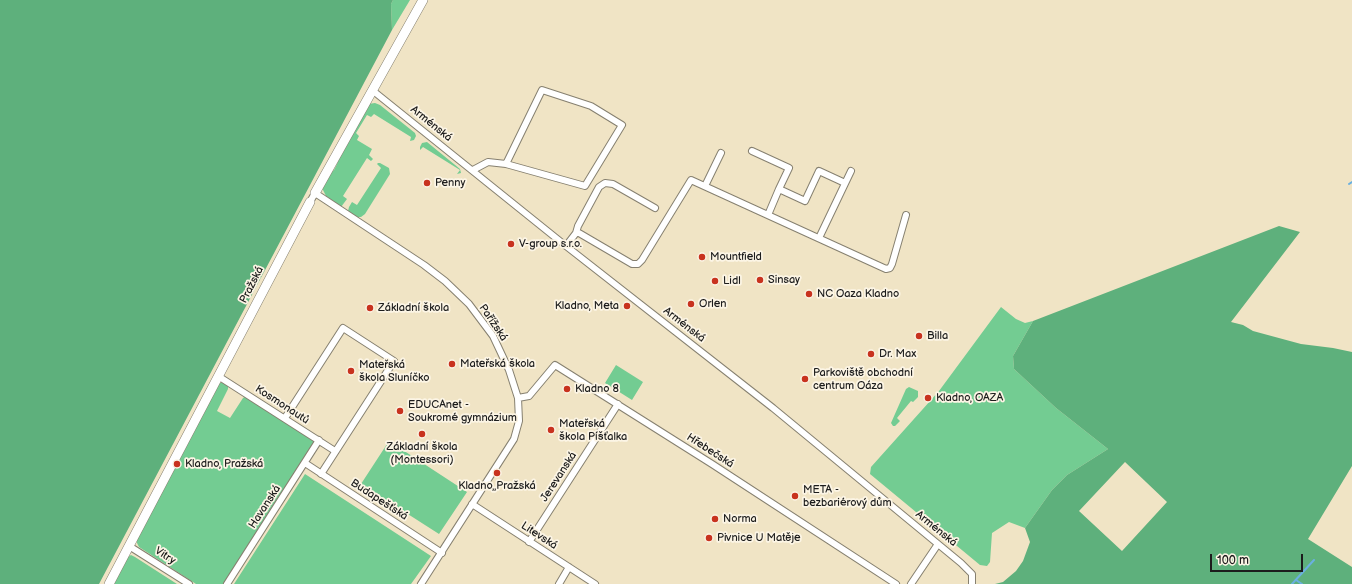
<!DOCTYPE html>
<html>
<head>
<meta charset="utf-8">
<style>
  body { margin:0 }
  #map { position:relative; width:1352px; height:584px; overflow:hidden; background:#f0e4c5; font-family:"Balsamiq Sans",sans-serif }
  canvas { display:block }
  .scale { position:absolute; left:1210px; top:554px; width:93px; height:18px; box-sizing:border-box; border:2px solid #1c1c1c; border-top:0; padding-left:5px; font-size:12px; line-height:14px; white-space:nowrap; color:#1c1c1c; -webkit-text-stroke:3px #fcf5e5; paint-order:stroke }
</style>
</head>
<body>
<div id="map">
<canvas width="1352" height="584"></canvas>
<div class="scale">100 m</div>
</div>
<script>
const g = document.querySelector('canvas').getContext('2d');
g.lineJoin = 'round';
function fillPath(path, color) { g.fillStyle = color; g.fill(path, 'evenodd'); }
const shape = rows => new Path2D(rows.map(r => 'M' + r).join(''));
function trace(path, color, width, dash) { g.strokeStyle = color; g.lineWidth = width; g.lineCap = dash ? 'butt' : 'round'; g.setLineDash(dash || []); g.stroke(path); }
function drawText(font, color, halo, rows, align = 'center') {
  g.font = font + ' "Balsamiq Sans",sans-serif'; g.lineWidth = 3.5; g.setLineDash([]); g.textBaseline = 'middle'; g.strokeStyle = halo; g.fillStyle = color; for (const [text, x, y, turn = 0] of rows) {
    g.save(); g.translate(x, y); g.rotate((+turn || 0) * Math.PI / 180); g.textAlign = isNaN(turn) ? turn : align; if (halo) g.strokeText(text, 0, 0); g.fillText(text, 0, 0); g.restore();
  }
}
fillPath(shape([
  [393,0,410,0,392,30,391,4],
  [375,103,380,105,415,133,416,136,414,140,410,141,411,137,374,114,371,117,367,115,356,133,359,136,357,140,372,149,369,155,373,159,371,161,367,158,343,196,347,199,341,207,326,196,322,188,328,174,334,170,337,164,340,152,368,104],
  [427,142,460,169,461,173,457,174,460,170,423,147,420,150,420,147,422,143],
  [378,163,380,163,389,168,390,174,365,214,361,217,356,217,348,211,349,207,352,202,357,205,381,168,377,164],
  [1001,307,1016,319,1025,323,1033,321,1013,356,1014,369,1056,408,1108,449,1067,475,1052,490,1025,528,1009,522,992,533,990,562,987,566,980,565,870,474,871,467,939,391],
  [616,365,643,382,632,400,605,383],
  [225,382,228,386,228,389,217,411,230,418,243,398,246,396,313,439,314,443,225,584,196,584,139,547,137,543,137,539,217,386,220,383],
  [909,387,918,391,918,397,913,402,911,401,897,418,900,421,895,426,893,426,891,423,906,389],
  [389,441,467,492,439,534,361,484],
  [305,474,431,556,411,584,234,584],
  [131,555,135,557,177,584,113,584,128,557]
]), '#73cc92');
fillPath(shape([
  [0,0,393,0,391,4,392,30,99,584,0,584],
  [1279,226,1300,232,1231,322,1243,325,1253,331,1301,344,1333,348,1352,352,1352,466,1308,539,1352,567,1352,584,995,584,1003,582,1016,571,1023,561,1030,542,1025,528,1052,490,1067,475,1108,449,1056,408,1014,369,1013,356,1033,321],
  [1125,462,1167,502,1122,551,1079,511]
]), '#5eb07c');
trace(shape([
  [1349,184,1352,182],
  [1296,580,1302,584],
  [1292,584,1314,560]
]), '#6ab0e0', 2);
const street = shape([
  [372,90,566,246,773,408,961,563,972,574,972,584],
  [752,151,789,168,779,189],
  [473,170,488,162,506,164,585,186,622,125,591,106,542,90,506,164],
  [705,186,721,153],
  [310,202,315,193,424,265,445,281,469,304,493,336,509,370,518,398,519,421,514,439,421,584],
  [768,215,779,189,805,201,819,171,845,183],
  [576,233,578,226,599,187,605,183,613,184,655,208],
  [819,238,851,171],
  [566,246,576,233,579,233,632,264,638,264,642,260,691,180,886,269,890,268,892,264,906,215],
  [218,376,335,451],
  [518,398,529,396,555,365,712,464,896,584],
  [285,418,343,328,394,361,321,474],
  [305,463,442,553],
  [472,504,595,584],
  [529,542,618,404],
  [129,546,189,584],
  [227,584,319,440],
  [559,584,569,567],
  [911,584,938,544]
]);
const secondary = shape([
  [315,193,423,0],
  [109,584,310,202]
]);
trace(street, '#868070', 8);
trace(secondary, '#868070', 10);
trace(street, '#fff', 6);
trace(secondary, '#fff', 9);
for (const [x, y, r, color] of [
  [427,183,4,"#c8321e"],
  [511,244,4,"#c8321e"],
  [702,257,4,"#c8321e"],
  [760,280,4,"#c8321e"],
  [715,281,4,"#c8321e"],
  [809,294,4,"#c8321e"],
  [691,304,4,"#c8321e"],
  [627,306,4,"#c8321e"],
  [370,308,4,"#c8321e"],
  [919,336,4,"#c8321e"],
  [871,354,4,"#c8321e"],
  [452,364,4,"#c8321e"],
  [351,371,4,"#c8321e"],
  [805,379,4,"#c8321e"],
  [567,389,4,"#c8321e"],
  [928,398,4,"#c8321e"],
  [400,411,4,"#c8321e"],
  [551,430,4,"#c8321e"],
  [422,434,4,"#c8321e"],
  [177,464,4,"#c8321e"],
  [497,473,4,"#c8321e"],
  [795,496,4,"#c8321e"],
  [715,519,4,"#c8321e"],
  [709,538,4,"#c8321e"]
]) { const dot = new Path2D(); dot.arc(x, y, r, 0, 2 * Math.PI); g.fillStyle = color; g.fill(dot); trace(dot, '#fcf5e5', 1.5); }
drawText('11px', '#1c1c1c', '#fcf5e5', [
  ["Arménská",431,124,39],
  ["Pražská",252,285,-63],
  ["Pařížská",493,323,56],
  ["Arménská",684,325,38],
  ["Kosmonautů",282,405,33],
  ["Hřebečská",710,451,33],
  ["Jerevanská",559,477,-57],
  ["Budapešťská",379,500,33],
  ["Havanská",265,507,-57],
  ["Arménská",936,529,39],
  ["Litevská",539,536,33],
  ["Vitry",165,556,33]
]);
drawText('11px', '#1c1c1c', '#fcf5e5', [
  ["Penny",435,183],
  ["V-group s.r.o.",519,244],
  ["Mountfield",710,257],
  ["Sinsay",768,280],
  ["Lidl",723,281],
  ["NC Oaza Kladno",817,294],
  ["Orlen",699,304],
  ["Kladno, Meta",619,306,"right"],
  ["Základní škola",378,308],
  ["Billa",927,336],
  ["Dr. Max",879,354],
  ["Mateřská škola",460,364],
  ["Mateřská",359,365],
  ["škola Sluníčko",359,378],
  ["Parkoviště obchodní",813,373],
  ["centrum Oáza",813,386],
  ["Kladno 8",575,389],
  ["Kladno, OAZA",936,398],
  ["EDUCAnet -",408,405],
  ["Soukromé gymnázium",408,418],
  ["Mateřská",559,424],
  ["škola Píšťalka",559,437],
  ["Základní škola",422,447,"center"],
  ["(Montessori)",422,460,"center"],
  ["Kladno, Pražská",185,464],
  ["Kladno,,Pražská",497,486,"center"],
  ["META -",803,490],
  ["bezbariérový dům",803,503],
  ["Norma",723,519],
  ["Pivnice U Matěje",717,538]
], 'left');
</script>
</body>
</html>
